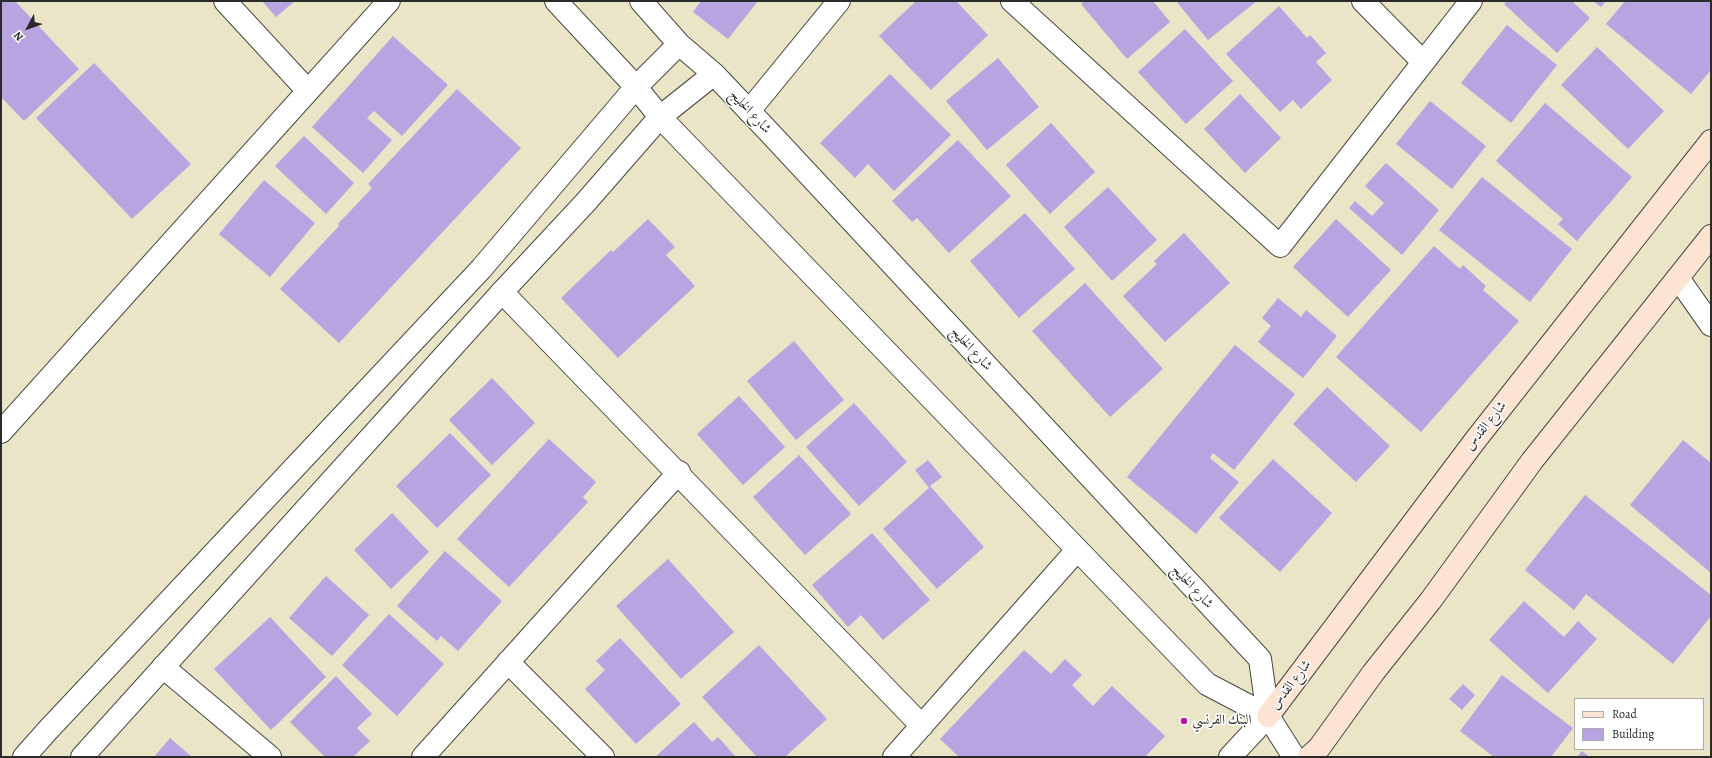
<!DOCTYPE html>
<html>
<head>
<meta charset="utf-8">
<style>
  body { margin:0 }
  #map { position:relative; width:1712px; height:758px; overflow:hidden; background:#e9e5c6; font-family:Alegreya,serif }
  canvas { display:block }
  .frame { position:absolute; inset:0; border:2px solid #2b2b2b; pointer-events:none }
  .legend { position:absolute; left:1574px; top:698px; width:130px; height:52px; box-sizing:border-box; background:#fff; border:1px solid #aaa; margin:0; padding:5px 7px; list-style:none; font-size:12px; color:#2b2b2b }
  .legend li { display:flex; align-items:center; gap:8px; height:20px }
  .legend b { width:20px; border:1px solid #aaa }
  .north { position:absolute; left:8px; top:8px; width:40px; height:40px; -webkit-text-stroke:3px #fff; paint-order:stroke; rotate:229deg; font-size:11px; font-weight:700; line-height:16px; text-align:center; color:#2b2b2b }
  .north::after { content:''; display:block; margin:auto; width:14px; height:18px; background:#2b2b2b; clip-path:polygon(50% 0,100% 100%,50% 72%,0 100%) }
</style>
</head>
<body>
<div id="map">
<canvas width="1712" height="758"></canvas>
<div class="frame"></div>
<ul class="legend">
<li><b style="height:5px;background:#fde3d1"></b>Road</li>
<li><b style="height:11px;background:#b8a4e1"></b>Building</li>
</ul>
<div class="north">N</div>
</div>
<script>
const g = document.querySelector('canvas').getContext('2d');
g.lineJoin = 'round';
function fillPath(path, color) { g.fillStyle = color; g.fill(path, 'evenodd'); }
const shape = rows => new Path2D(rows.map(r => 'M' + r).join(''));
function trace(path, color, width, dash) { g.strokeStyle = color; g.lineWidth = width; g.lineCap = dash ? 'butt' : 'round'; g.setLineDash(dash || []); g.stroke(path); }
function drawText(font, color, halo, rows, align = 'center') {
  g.font = font + ' Alegreya,Amiri,serif'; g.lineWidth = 3; g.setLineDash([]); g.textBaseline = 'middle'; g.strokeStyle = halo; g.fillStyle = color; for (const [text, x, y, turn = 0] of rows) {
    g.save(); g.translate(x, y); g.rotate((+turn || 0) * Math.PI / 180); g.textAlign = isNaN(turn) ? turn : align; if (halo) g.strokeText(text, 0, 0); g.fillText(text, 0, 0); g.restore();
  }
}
fillPath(shape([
  [1,1,15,1,79,69,24,121,1,97],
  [262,1,295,1,276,17],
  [701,1,758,1,728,39,693,12],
  [916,1,956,1,988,35,931,90,879,36],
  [1084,1,1153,1,1170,22,1127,59,1081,4],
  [1176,1,1257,1,1208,40],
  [1507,1,1572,1,1590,18,1557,53,1504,4],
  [1593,1,1606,1,1601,7],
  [1625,1,1711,1,1711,70,1691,94,1606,24],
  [1279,6,1307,38,1310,35,1326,53,1316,62,1332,80,1301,109,1293,100,1280,112,1226,54],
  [1507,25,1557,65,1511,123,1461,83],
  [1185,29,1233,81,1186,124,1138,72],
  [393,36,448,85,402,136,374,111,367,118,392,140,363,173,312,127],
  [1597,47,1664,111,1628,149,1561,85],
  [998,58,1039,107,987,150,946,101],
  [94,63,191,164,132,219,36,118],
  [890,74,951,135,894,191,868,164,855,178,820,143],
  [457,89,521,148,339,343,280,289,339,226,338,224,372,188,368,184],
  [1240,94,1281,138,1245,173,1204,129],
  [1430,101,1486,146,1452,189,1396,144],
  [1545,103,1632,177,1577,241,1558,224,1563,219,1496,161],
  [1051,123,1095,172,1050,214,1006,165],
  [304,136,354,183,326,214,275,166],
  [958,140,1011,196,949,253,917,218,912,222,892,201],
  [1386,163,1439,210,1402,255,1349,208,1355,201,1372,216,1384,203,1365,186],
  [1482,177,1572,249,1530,302,1439,230],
  [264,180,315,223,270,277,219,234],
  [1108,187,1157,240,1112,281,1064,227],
  [1025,213,1075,269,1019,318,970,261],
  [648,219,675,247,666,255,695,286,618,358,561,298,611,250,613,252],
  [1336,219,1391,270,1348,317,1293,267],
  [1184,233,1230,283,1165,342,1123,296,1157,264,1154,261],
  [1434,246,1460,269,1463,265,1486,286,1483,290,1519,321,1421,432,1336,357],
  [1085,283,1163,369,1110,417,1032,331],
  [1278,298,1301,317,1306,310,1337,336,1303,378,1258,342,1271,326,1262,318],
  [794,341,844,400,796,440,747,381],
  [1235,345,1295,394,1234,470,1213,453,1210,458,1239,482,1196,534,1127,477],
  [492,378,535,423,492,465,449,420],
  [1327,387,1390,446,1356,482,1293,424],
  [739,396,785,447,743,485,697,434],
  [854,403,907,462,859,506,806,447],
  [450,433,491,475,437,528,396,486],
  [549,439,596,482,583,497,588,502,509,587,457,539],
  [1683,440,1711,463,1711,573,1630,505],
  [799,455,851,514,805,555,753,497],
  [1273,459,1332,513,1280,572,1219,518],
  [928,460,942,477,930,486,984,547,937,589,883,529,929,488,915,470],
  [1585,495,1711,595,1711,616,1673,664,1586,594,1574,610,1525,570],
  [392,513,429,552,391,589,354,550],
  [872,533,930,600,883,640,861,615,848,627,812,585],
  [445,551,502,601,458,651,441,636,437,641,397,606],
  [668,559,734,632,681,679,616,606],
  [326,576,369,615,332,656,289,618],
  [1524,601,1564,637,1578,621,1597,639,1548,693,1489,640],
  [389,614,444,664,397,716,342,665],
  [270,617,326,677,271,730,214,669],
  [620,638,681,704,636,744,585,689,605,670,596,661],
  [759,645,827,719,785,757,757,757,702,697],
  [1024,650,1051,674,1065,659,1082,675,1072,685,1093,706,1112,686,1165,736,1145,757,959,757,940,739],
  [1502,675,1573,728,1551,757,1494,757,1460,731],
  [336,676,372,714,357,728,370,741,353,757,325,757,290,722],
  [1463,684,1475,695,1462,710,1449,699],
  [694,722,712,742,718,737,736,757,655,757],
  [170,738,192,757,154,757],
  [1582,751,1590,757,1577,757]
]), '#b8a4e1');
const minor = shape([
  [225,1,308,91],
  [1012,1,1280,246,1471,1],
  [1363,1,1423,62],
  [749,111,839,1],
  [1678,278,1711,325],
  [502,292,922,726],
  [1,432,389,1],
  [508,662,603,757],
  [163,667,270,757],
  [423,757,679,472],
  [894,757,1077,550]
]);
const tertiary = shape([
  [556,1,636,87,660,117,1207,684,1268,716,1294,757],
  [641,1,679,44,714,74,769,132,1260,659,1268,716],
  [24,757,48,730,481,269,636,87,679,44],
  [82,757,502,292,585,203,660,117,714,74],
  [1230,757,1268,716]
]);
const secondary = shape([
  [1268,716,1477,438,1711,141],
  [1309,757,1319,748,1373,673,1431,600,1532,461,1711,236]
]);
trace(minor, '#484742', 24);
trace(tertiary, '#484742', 24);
trace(secondary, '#484742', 24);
trace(minor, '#fff', 22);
trace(tertiary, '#fff', 22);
trace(secondary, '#fde3d1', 22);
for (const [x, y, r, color] of [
  [1184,721,4,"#b5179e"]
]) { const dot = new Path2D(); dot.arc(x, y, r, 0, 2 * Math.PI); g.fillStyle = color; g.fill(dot); trace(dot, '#fff', 1.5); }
drawText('14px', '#2b2b2b', '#fff', [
  ["شارع الخليج",750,112,47],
  ["شارع الخليج",971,349,47],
  ["شارع القدس",1486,426,-52],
  ["شارع الخليج",1192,587,47],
  ["شارع القدس",1291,685,-53]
]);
drawText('14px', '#2b2b2b', '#fff', [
  ["البنك الفرنسي",1192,721]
], 'left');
</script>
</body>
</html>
